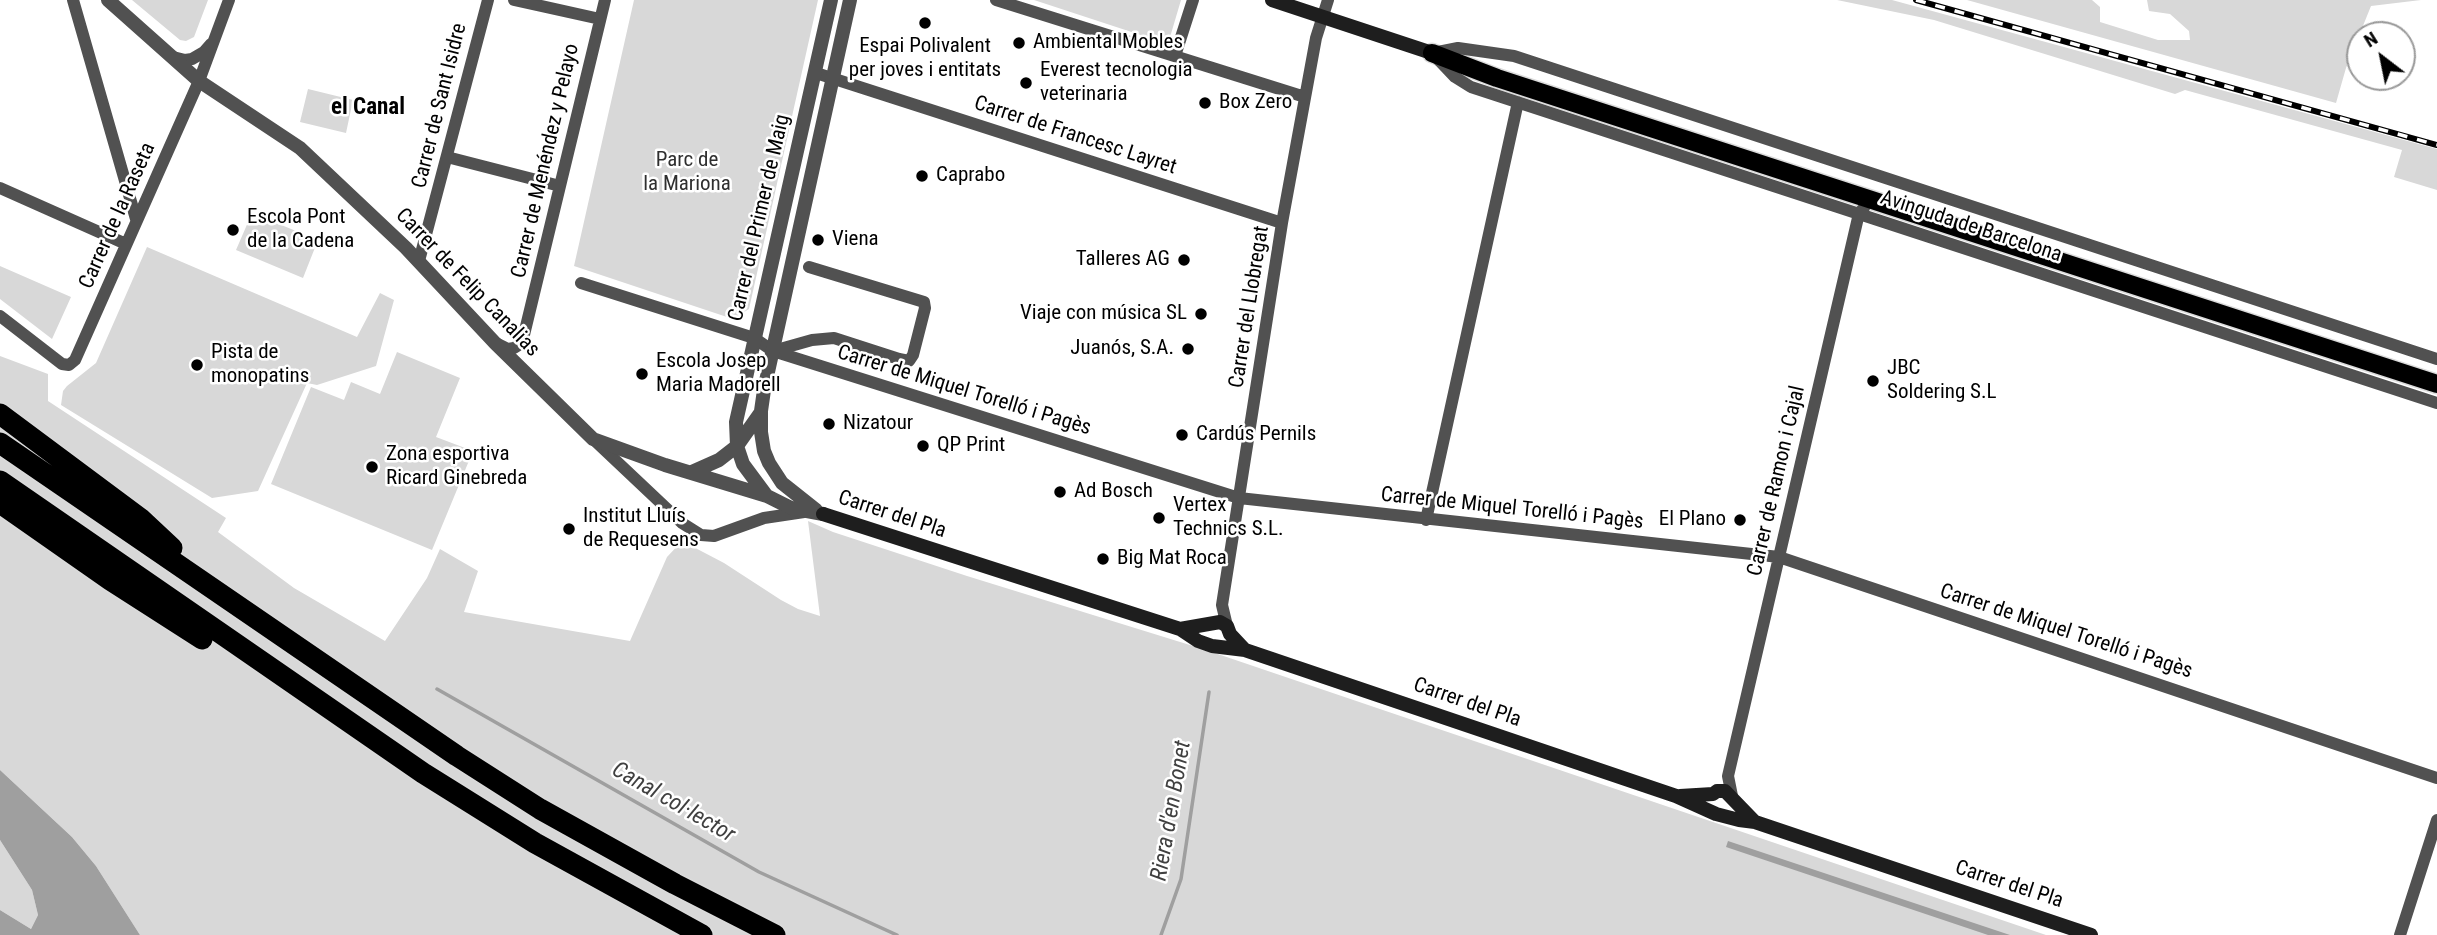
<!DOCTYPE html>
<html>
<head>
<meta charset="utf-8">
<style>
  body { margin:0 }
  #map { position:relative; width:2437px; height:935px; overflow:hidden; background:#fff; font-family:"Roboto Condensed",sans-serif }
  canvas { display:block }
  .north { position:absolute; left:2346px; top:21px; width:70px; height:70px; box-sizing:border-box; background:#fff; border:2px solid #999; border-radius:50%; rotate:328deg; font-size:19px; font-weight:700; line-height:28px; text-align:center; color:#000 }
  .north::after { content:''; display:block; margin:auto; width:24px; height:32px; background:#000; clip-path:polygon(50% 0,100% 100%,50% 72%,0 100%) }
</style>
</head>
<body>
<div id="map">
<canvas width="2437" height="935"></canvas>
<div class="north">N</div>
</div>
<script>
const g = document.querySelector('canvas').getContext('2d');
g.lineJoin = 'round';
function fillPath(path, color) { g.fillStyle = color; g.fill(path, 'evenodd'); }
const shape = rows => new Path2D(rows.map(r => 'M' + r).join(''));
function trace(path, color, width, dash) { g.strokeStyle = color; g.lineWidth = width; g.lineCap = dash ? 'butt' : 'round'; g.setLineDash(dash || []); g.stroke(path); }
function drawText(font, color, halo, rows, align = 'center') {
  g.font = font + ' "Roboto Condensed",sans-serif'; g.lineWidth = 5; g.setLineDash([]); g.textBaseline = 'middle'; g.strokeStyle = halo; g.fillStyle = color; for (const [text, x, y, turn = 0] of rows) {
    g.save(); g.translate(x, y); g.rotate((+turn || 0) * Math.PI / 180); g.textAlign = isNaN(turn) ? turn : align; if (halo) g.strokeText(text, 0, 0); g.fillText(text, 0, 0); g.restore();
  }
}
fillPath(shape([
  [132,0,208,0,194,37,186,41,180,40],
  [634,0,818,0,749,309,733,319,574,266],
  [1034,0,1181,0,1168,44],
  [1837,0,1892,0,2437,149,2437,190,2394,177,2402,150,2185,90,2175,94,1934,20],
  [1967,0,2092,0,2100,7,2100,22,2158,40,2190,40,2189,31,2170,14,2149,11,2147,0,2421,0,2371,6,2346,68,2336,103],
  [308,89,353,100,346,133,300,122],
  [252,213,318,240,303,278,236,250],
  [147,247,357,337,380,293,394,300,376,366,317,385,307,383,258,491,212,498,61,405,63,391,67,386,96,363],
  [0,266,71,297,52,339,0,299],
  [397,352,460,378,436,437,473,451,432,550,271,484,311,387,344,400,351,382,380,394],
  [0,356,48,374,48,401,226,518,218,532,294,588,385,641,427,578,440,549,478,571,464,612,630,641,667,557,682,541,724,563,781,600,798,609,820,616,808,521,833,532,967,576,1206,650,2046,935,140,935,96,866,72,837,0,770],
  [0,840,32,890,38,915,31,929,0,910]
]), '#d8d8d8');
fillPath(shape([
  [0,770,72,837,96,866,140,935,0,935,0,910,31,929,38,915,32,890,0,840],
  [1728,841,2010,935,1988,935,1726,847]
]), '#9f9f9f');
trace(shape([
  [437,689,759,872,897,935],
  [1161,935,1181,879,1209,692]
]), '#9f9f9f', 3.5);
const primary = shape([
  [1432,53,1497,78,2437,384]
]);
const motorway = shape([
  [0,414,141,519,172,548],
  [0,443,457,756,540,809,675,884,775,935],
  [0,481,423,773,535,843,702,935],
  [0,503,110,580,202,639]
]);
trace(primary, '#dbdbdb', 21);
trace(motorway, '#dbdbdb', 24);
trace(shape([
  [73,0,136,219],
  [514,0,600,19],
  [996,0,1305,97],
  [1433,53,1458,48,1514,56,2437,359],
  [1175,56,1193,0],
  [173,57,185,60,192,59,204,52,211,44],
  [1437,58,1455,77,1471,87,2437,403],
  [816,73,1282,223],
  [447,157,560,186],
  [0,188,126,244],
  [419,261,488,0],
  [581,283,754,338,773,351,1239,498,1779,557,2437,778],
  [0,316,62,364,69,365,75,360,199,81,229,0],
  [496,343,508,349,514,348,522,343,605,0],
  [773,351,812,340,834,338,899,359,909,361,913,355,925,308,924,302,809,267],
  [593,439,682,523,701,535,714,536,764,518,804,512],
  [1426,520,1518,102],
  [1227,626,1222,605,1282,223,1316,38,1328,0],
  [1732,796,1728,776,1857,222,1859,213,1864,208],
  [2400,935,2437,820]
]), '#515151', 12);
trace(shape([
  [108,0,199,81,300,148,406,248,495,343,593,439,665,465,767,496,791,508,823,514],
  [692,472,719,460,737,446,761,412],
  [766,495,743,464,737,446,736,422,831,0],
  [816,510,782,483,769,463,764,451,761,432,761,411,764,390,850,0]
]), '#515151', 14);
trace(shape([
  [1272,0,1432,53],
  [823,514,1180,629,1198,641,1212,646,1245,650,1676,796,1716,814,1739,820,1755,822,2091,935],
  [1180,629,1220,622,1227,626,1230,634,1245,650],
  [1680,796,1713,794,1717,791,1725,791,1755,822]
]), '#1e1e1e', 14);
trace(primary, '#000', 18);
trace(motorway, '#000', 21);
const rail = shape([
  [1916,0,2437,145]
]);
trace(rail, '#000', 6);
trace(rail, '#fff', 3.5, [10]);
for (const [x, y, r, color] of [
  [925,23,7,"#000"],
  [1019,43,7,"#000"],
  [1026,83,7,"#000"],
  [1205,103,7,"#000"],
  [922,176,7,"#000"],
  [233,230,7,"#000"],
  [818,240,7,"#000"],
  [1184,260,7,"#000"],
  [1201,314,7,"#000"],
  [1188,349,7,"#000"],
  [197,365,7,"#000"],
  [642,374,7,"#000"],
  [1873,381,7,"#000"],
  [829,424,7,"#000"],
  [1182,435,7,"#000"],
  [923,446,7,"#000"],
  [372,467,7,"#000"],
  [1060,492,7,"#000"],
  [1159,518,7,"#000"],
  [1740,520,7,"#000"],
  [569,529,7,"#000"],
  [1103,559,7,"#000"]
]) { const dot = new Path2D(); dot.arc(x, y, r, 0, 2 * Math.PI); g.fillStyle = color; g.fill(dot); trace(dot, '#fff', 2.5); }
drawText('21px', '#000', '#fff', [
  ["Ambiental Mobles",1033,43],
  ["Espai Polivalent",925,47,"center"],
  ["per joves i entitats",925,71,"center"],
  ["Everest tecnologia",1040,71],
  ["veterinaria",1040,95],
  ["Box Zero",1219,103],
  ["Caprabo",936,176],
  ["Escola Pont",247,218],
  ["de la Cadena",247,242],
  ["Viena",832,240],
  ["Talleres AG",1170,260,"right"],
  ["Viaje con música SL",1187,314,"right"],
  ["Juanós, S.A.",1174,349,"right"],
  ["Pista de",211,353],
  ["monopatins",211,377],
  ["Escola Josep",656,362],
  ["Maria Madorell",656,386],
  ["JBC",1887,369],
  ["Soldering S.L",1887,393],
  ["Nizatour",843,424],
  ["Cardús Pernils",1196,435],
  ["QP Print",937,446],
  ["Zona esportiva",386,455],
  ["Ricard Ginebreda",386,479],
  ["Ad Bosch",1074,492],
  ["Vertex",1173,506],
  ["Technics S.L.",1173,530],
  ["Institut Lluís",583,517],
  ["de Requesens",583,541],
  ["El Plano",1726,520,"right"],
  ["Big Mat Roca",1117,559]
], 'left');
drawText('21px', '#000', '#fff', [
  ["Carrer de Sant Isidre",440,106,-76],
  ["Carrer de Francesc Layret",1075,136,18],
  ["Carrer de Menéndez y Pelayo",546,161,-77],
  ["Carrer de la Raseta",118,216,-66],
  ["Carrer del Primer de Maig",760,218,-77],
  ["Avinguda de Barcelona",1971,227,18],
  ["Carrer de Felip Canalias",467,283,46],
  ["Carrer del Llobregat",1250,307,-81],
  ["Carrer de Miquel Torelló i Pagès",964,391,17],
  ["Carrer de Ramon i Cajal",1777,481,-77],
  ["Carrer de Miquel Torelló i Pagès",1512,509,6],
  ["Carrer del Pla",892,515,18],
  ["Carrer de Miquel Torelló i Pagès",2066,632,18],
  ["Carrer del Pla",1467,703,19],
  ["Carrer del Pla",2009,885,18]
]);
drawText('21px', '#2f2f2f', '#fff', [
  ["Parc de",687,161],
  ["la Mariona",687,185]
]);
drawText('bold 23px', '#000', '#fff', [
  ["el Canal",368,108]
]);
drawText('italic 23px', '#404040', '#fff', [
  ["Canal col·lector",673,803,30],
  ["Riera d'en Bonet",1172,811,-80]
]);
</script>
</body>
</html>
